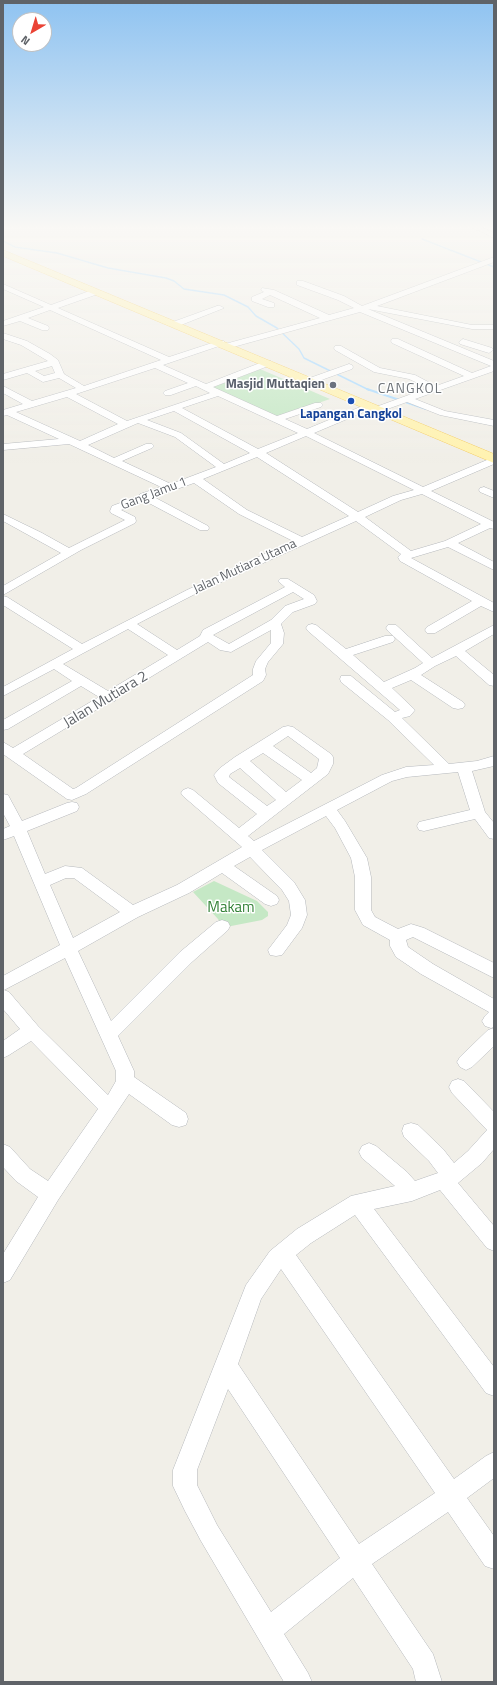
<!DOCTYPE html>
<html>
<head>
<meta charset="utf-8">
<style>
  body { margin:0 }
  #map { position:relative; width:497px; height:1685px; overflow:hidden; background:#f1efe8; font-family:"Titillium Web",sans-serif }
  canvas { display:block }
  .frame { position:absolute; inset:0; border:4px solid #5f6368; pointer-events:none }
  .north { position:absolute; left:12px; top:12px; width:40px; height:40px; box-sizing:border-box; background:#fff; border:1px solid #bfc1c3; border-radius:50%; rotate:218deg; font-size:11px; font-weight:700; line-height:16px; text-align:center; color:#5f6368 }
  .north::after { content:''; display:block; margin:auto; width:14px; height:18px; background:#ea4335; clip-path:polygon(50% 0,100% 100%,50% 72%,0 100%) }
</style>
</head>
<body>
<div id="map">
<canvas width="497" height="1685"></canvas>
<div class="frame"></div>
<div class="north">N</div>
</div>
<script>
const g = document.querySelector('canvas').getContext('2d');
g.lineJoin = 'round';
function fillPath(path, color) { g.fillStyle = color; g.fill(path, 'evenodd'); }
const shape = rows => new Path2D(rows.map(r => 'M' + r).join(''));
function trace(path, color, width, dash) { g.strokeStyle = color; g.lineWidth = width; g.lineCap = dash ? 'butt' : 'round'; g.setLineDash(dash || []); g.stroke(path); }
function drawText(font, color, halo, rows, align = 'center') {
  g.font = font + ' "Titillium Web",sans-serif'; g.lineWidth = 3; g.setLineDash([]); g.textBaseline = 'middle'; g.strokeStyle = halo; g.fillStyle = color; for (const [text, x, y, turn = 0] of rows) {
    g.save(); g.translate(x, y); g.rotate((+turn || 0) * Math.PI / 180); g.textAlign = isNaN(turn) ? turn : align; if (halo) g.strokeText(text, 0, 0); g.fillText(text, 0, 0); g.restore();
  }
}
fillPath(shape([
  [260,369,330,399,277,417,211,388],
  [214,881,257,901,268,912,268,916,262,920,226,927,221,924,218,919,193,892]
]), '#c5e8c5');
trace(shape([
  [422,239,494,267],
  [3,241,15,247,57,253,108,268,166,278,174,281,184,289,224,295,248,307,256,316,277,328,299,349,304,358,369,390]
]), '#aadaff', 1.5);
trace(shape([
  [367,389,426,409]
]), '#aadaff', 2);
const minor = shape([
  [471,227,481,227,494,233,494,238,471,227],
  [494,257,494,262,377,306,472,325,494,325,494,329,472,329,368,309,494,361,494,371,415,399,445,411,494,420,494,426,440,415,407,402,379,412,373,412,371,410,373,408,428,388,409,379,374,372,335,350,334,348,335,346,341,346,380,368,415,375,436,386,464,376,392,343,391,341,392,339,398,339,472,373,491,366,360,312,226,349,223,348,222,345,163,365,206,384,265,361,271,361,272,363,271,365,213,387,277,416,315,403,321,403,323,405,321,407,285,419,307,429,365,405,371,405,373,407,371,409,314,433,423,487,494,457,494,464,431,491,494,522,494,529,490,528,458,543,494,562,494,570,448,547,411,558,494,603,494,612,481,606,435,633,427,633,425,630,427,627,472,601,400,561,398,557,401,554,356,521,195,594,137,624,177,650,200,636,203,630,285,587,278,581,280,579,288,579,314,595,317,601,315,604,293,612,281,624,284,633,283,644,268,662,265,669,266,675,263,681,86,794,72,800,67,799,3,754,3,742,13,748,99,697,81,686,8,729,3,730,3,720,72,681,54,669,3,696,3,687,73,649,3,605,3,596,7,597,82,644,187,590,293,541,239,514,194,483,154,497,208,526,209,528,208,530,200,530,145,501,121,510,135,517,136,521,135,523,81,550,3,595,3,586,61,553,3,521,3,514,42,533,69,548,125,520,111,513,110,511,112,506,139,496,140,494,161,487,69,444,3,450,3,444,59,439,7,415,3,416,3,410,23,404,3,393,3,386,32,401,76,388,59,378,43,382,27,373,3,380,3,374,48,361,21,345,3,339,3,333,27,341,50,354,58,360,64,374,84,386,161,360,50,310,28,318,48,326,49,328,48,330,42,330,20,321,3,326,3,321,44,307,3,289,3,284,51,305,92,290,98,290,98,294,58,308,169,357,218,341,224,341,225,344,320,318,270,295,262,299,274,303,274,307,268,307,252,301,252,297,264,292,261,290,262,288,274,290,329,315,354,308,338,300,297,285,297,281,303,281,344,296,362,306,494,257],
  [52,366,55,373,44,376,35,371,52,366],
  [155,368,188,383,165,391,163,393,165,395,171,395,196,386,210,393,127,421,76,394,155,368],
  [218,396,298,433,258,449,182,408,218,396],
  [67,397,118,424,80,441,16,412,67,397],
  [174,411,250,453,224,464,181,433,147,420,174,411],
  [138,423,175,437,216,467,171,484,122,461,152,448,154,446,152,444,146,444,114,458,88,445,138,423],
  [306,436,414,490,393,496,358,512,266,453,306,436],
  [257,457,349,516,302,537,247,510,203,479,257,457],
  [422,494,481,524,445,541,411,551,365,517,401,500,422,494],
  [293,592,304,599,285,606,271,620,229,644,213,635,293,592],
  [128,629,168,655,108,691,63,664,128,629],
  [271,630,271,643,256,661,253,669,253,675,76,788,73,789,23,754,109,702,115,701,116,698,208,642,220,650,231,652,271,630],
  [217,306,220,306,224,308,176,327,173,327,169,325,170,323,217,306],
  [463,339,492,348,493,350,489,353,460,344,459,342,463,339],
  [349,364,352,365,353,367,352,369,313,383,310,384,305,381,307,379,349,364],
  [484,487,494,491,494,498,480,492,479,490,480,488,484,487],
  [312,624,316,625,346,649,385,636,393,636,395,639,393,642,353,655,384,682,415,668,423,663,388,631,386,628,388,625,396,625,432,658,494,625,494,634,465,651,494,675,494,686,489,685,456,656,435,666,421,675,463,702,465,705,463,708,458,709,453,708,411,680,392,688,415,710,410,716,402,718,449,764,477,761,494,756,494,766,472,771,485,812,494,823,494,839,489,838,475,819,424,831,419,830,417,826,419,822,470,810,458,772,407,777,392,781,337,810,345,821,367,858,371,877,371,910,375,917,398,929,411,924,424,928,494,963,494,978,413,937,406,940,408,947,433,964,494,999,494,1027,491,1028,485,1026,482,1021,485,1016,489,1012,421,974,396,957,390,946,390,940,363,925,355,910,355,877,351,858,335,828,326,816,262,850,294,882,305,900,307,915,302,928,282,955,276,956,270,955,268,950,287,925,291,915,289,901,282,890,250,857,234,866,277,896,279,900,277,904,271,906,265,904,222,873,189,893,138,917,78,951,111,1021,180,952,216,922,222,920,228,922,230,926,228,930,192,962,118,1036,134,1071,134,1077,186,1113,188,1119,186,1125,179,1127,172,1125,129,1094,58,1200,10,1280,3,1283,3,1254,38,1197,16,1181,3,1167,3,1144,10,1147,30,1169,48,1181,98,1109,31,1041,9,1055,3,1058,3,1041,20,1029,3,1009,3,976,60,945,14,836,3,840,3,829,10,826,3,813,3,794,8,795,22,821,67,803,72,802,77,803,79,807,77,811,27,831,45,874,65,866,82,868,133,905,177,885,242,847,183,796,181,793,183,790,188,788,193,790,239,828,257,814,218,783,214,775,220,768,235,757,283,727,288,726,293,727,331,754,333,757,333,764,328,774,248,836,254,841,382,775,406,767,434,765,388,720,341,682,340,679,341,676,351,676,395,712,400,710,308,631,306,628,308,625,312,624],
  [288,736,319,759,317,768,311,773,273,746,288,736],
  [263,753,302,780,286,792,250,761,263,753],
  [240,768,276,800,267,806,229,777,230,774,240,768],
  [66,878,74,878,120,912,73,938,50,885,66,878],
  [65,958,116,1071,116,1081,108,1095,38,1026,9,992,4,990,65,958],
  [494,1028,494,1046,472,1067,466,1070,460,1067,457,1062,460,1057,488,1030,494,1028],
  [458,1079,464,1081,494,1112,494,1149,482,1163,458,1183,494,1226,494,1251,487,1248,440,1190,412,1201,374,1209,494,1367,494,1396,486,1393,355,1215,311,1243,296,1255,454,1479,486,1456,494,1452,494,1478,467,1498,494,1536,494,1569,485,1566,448,1512,372,1564,433,1654,442,1682,416,1682,413,1669,353,1578,284,1634,308,1673,312,1682,284,1682,201,1541,185,1511,173,1486,173,1470,246,1285,270,1251,297,1229,351,1196,395,1186,362,1158,359,1152,362,1146,369,1143,376,1146,407,1172,415,1181,438,1173,429,1161,404,1137,402,1131,404,1125,411,1123,418,1125,443,1149,454,1163,468,1151,487,1130,452,1093,449,1087,452,1081,458,1079],
  [281,1269,435,1493,359,1544,238,1364,261,1299,281,1269],
  [228,1389,340,1558,271,1612,217,1525,197,1485,197,1470,228,1389]
]);
const major = shape([
  [3,250,494,454,494,463,3,256,3,250]
]);
trace(minor, '#b5b8bc', 1);
trace(major, '#f2c960', 1);
fillPath(minor, '#fff');
fillPath(major, '#fff2af');
const sky = g.createLinearGradient(0, 0, 0, 463);
sky.addColorStop(0, '#8fc3f1');
sky.addColorStop(0.49, '#f9f8f5');
sky.addColorStop(1, '#f9f8f500');
g.fillStyle = sky;
g.fillRect(0, 0, 497, 463);
for (const [x, y, r, color] of [
  [333,385,4,"#6b7280"],
  [351,401,4,"#1a4fb4"]
]) { const dot = new Path2D(); dot.arc(x, y, r, 0, 2 * Math.PI); g.fillStyle = color; g.fill(dot); trace(dot, '#fff', 1.5); }
drawText('bold 13px', '#5b616d', '#fff', [
  ["Masjid Muttaqien",325,385]
], 'right');
drawText('bold 13px', '#164399', '#fff', [
  ["Lapangan Cangkol",351,415]
]);
drawText('13px', '#5f6368', '#fff', [
  ["Gang Jamu 1",154,494,-21],
  ["Jalan Mutiara Utama",245,567,-25]
]);
g.letterSpacing = '1px';
drawText('14px', '#70757a', '#fff', [
  ["CANGKOL",410,390]
]);
g.letterSpacing = '0px';
drawText('15px', '#5f6368', '#fff', [
  ["Jalan Mutiara 2",106,700,-31]
]);
drawText('15px', '#348238', '#fff', [
  ["Makam",231,908]
]);
</script>
</body>
</html>
